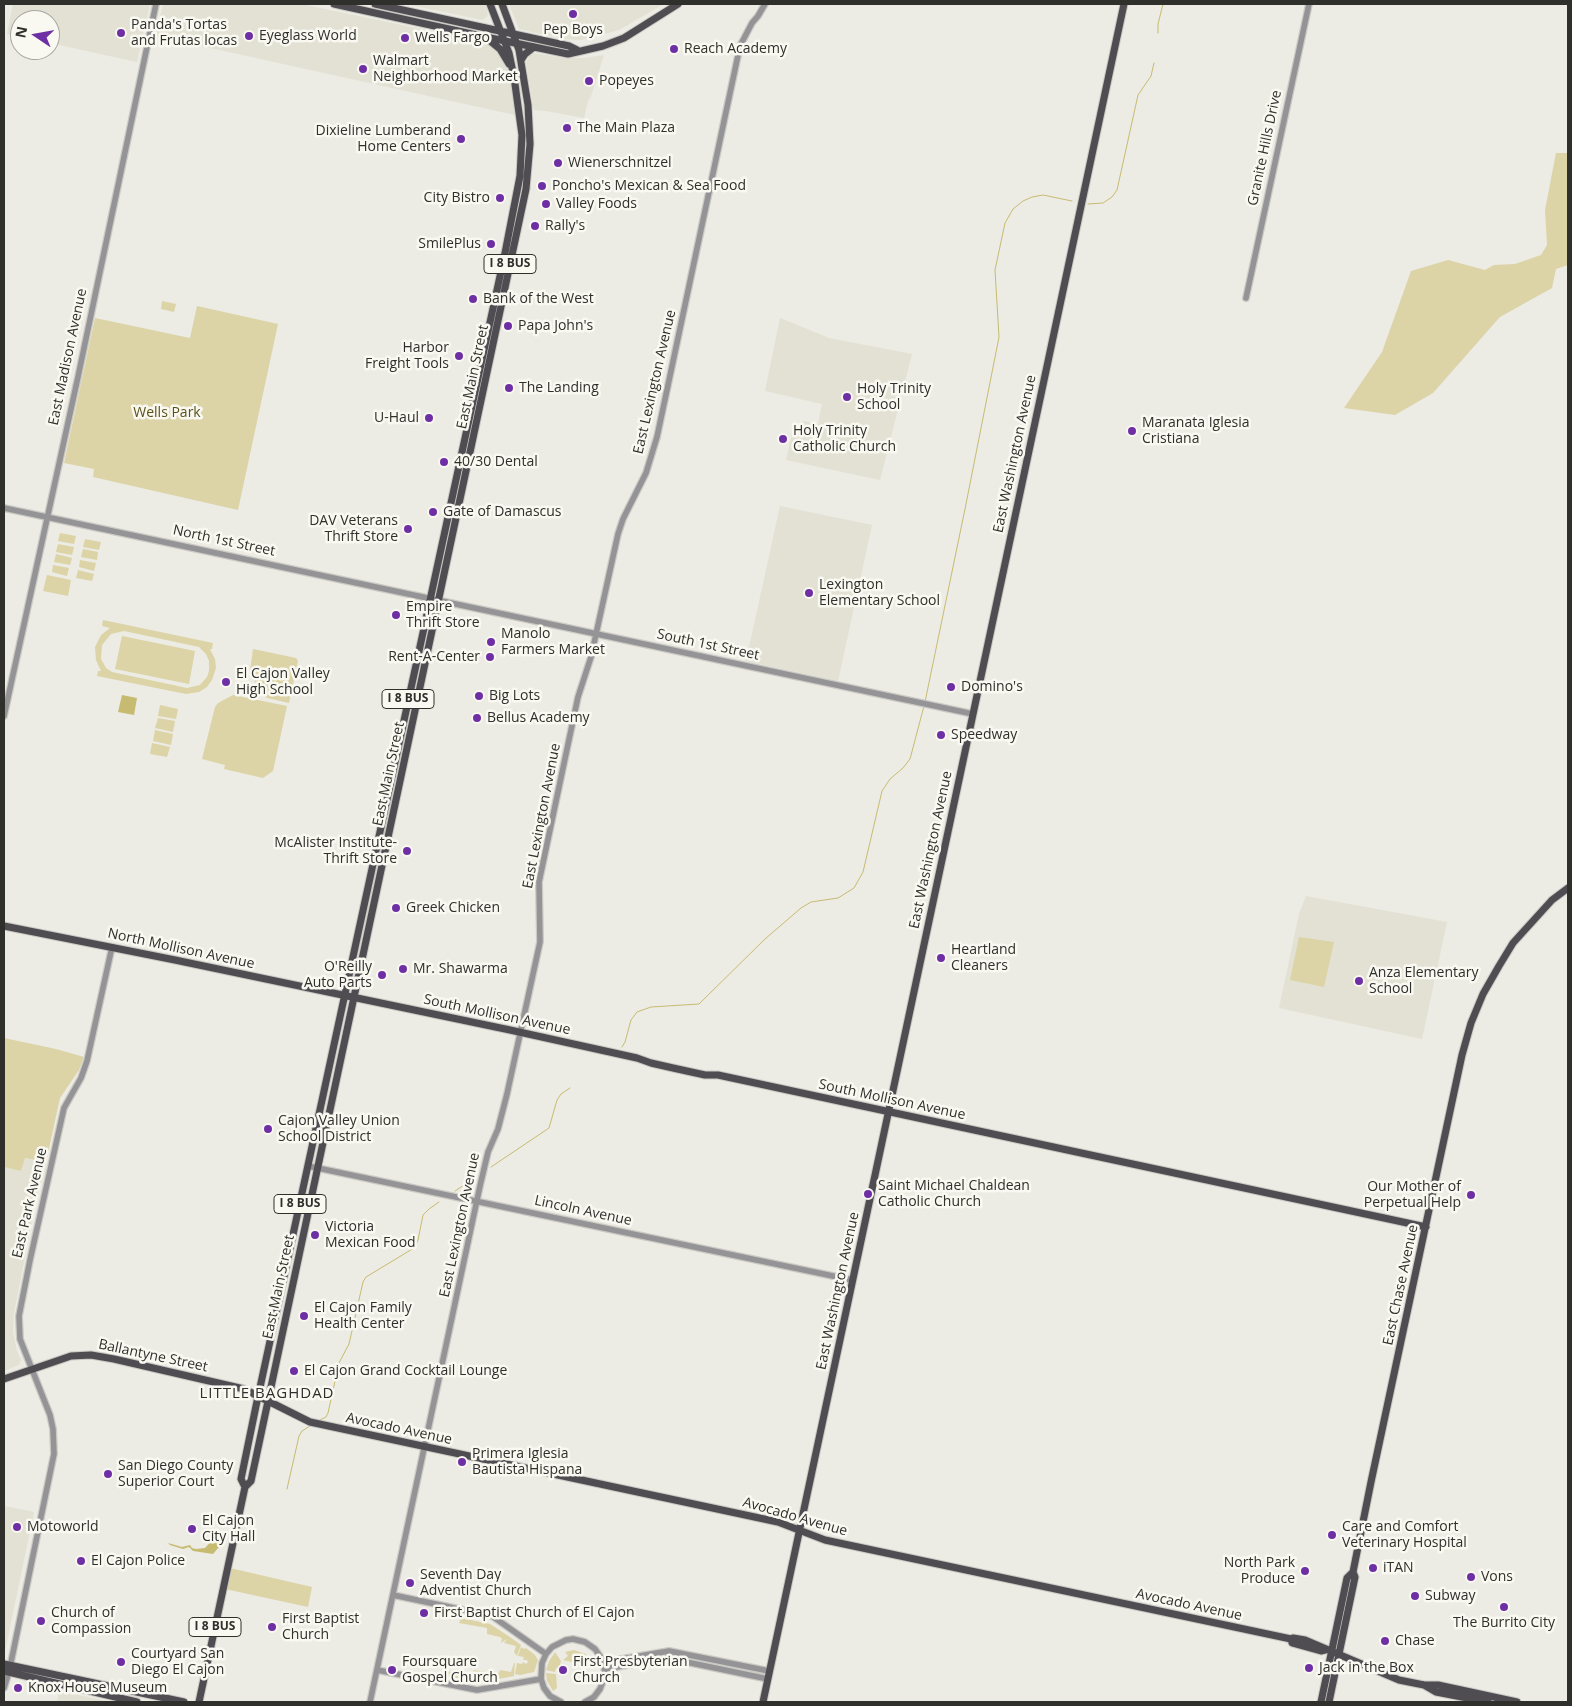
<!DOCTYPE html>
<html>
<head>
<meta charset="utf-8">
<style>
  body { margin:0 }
  #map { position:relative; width:1572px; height:1706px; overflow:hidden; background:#ecebe4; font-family:"Open Sans",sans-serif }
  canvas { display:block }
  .frame { position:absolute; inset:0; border:5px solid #2f2f2c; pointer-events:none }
  .north { position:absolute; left:10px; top:10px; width:50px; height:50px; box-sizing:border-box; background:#f9f8f1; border:1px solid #a8a8a2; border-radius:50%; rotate:282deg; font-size:14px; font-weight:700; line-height:20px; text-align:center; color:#2f2f2c }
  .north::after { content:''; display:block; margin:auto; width:18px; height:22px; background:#6f2fa4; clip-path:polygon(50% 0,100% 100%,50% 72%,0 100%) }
</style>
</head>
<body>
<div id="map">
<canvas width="1572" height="1706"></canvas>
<div class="frame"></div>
<div class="north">N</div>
</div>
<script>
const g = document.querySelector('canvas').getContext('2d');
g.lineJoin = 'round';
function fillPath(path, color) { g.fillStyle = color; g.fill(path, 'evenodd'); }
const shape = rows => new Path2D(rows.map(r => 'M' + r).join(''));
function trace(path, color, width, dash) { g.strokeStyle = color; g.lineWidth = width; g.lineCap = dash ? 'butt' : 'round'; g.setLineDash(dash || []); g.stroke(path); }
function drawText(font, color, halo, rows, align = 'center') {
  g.font = font + ' "Open Sans",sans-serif'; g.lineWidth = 5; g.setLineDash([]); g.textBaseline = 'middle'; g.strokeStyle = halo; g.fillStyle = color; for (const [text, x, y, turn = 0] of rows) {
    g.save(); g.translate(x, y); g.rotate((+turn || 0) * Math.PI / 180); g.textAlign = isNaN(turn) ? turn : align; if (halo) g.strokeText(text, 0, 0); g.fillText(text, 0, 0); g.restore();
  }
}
fillPath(shape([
  [13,4,150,4,137,62,50,43,50,20,20,20,20,37,7,34],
  [163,4,301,4,498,45,507,58,515,115,156,36],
  [405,4,485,4,488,15,483,20],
  [509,4,664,4,619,30,582,40,563,39,519,29],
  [533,53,564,58,584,58,604,55,591,96,588,101,584,118,546,111,534,110,526,63,530,55],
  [780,318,829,338,912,354,880,480,786,460,793,430,801,431,803,421,818,424,822,404,765,391],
  [780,506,872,525,838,681,746,661],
  [1306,896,1447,922,1422,1039,1279,1008,1299,914],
  [25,1158,46,1162,46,1169,37,1195,14,1313,13,1332,17,1351,21,1360,19,1365,4,1371,4,1167,21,1171],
  [4,1506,34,1512,4,1656],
  [59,1691,112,1702,57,1702]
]), '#e3e1d3');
fillPath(shape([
  [1556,153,1568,153,1568,265,1556,269,1552,288,1500,317,1433,393,1395,415,1344,408,1382,352,1411,271,1448,260,1485,270,1494,265,1515,264,1541,255,1547,245,1545,210],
  [162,301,176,304,174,312,161,309],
  [197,306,278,324,238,510,93,477,94,469,64,463,95,318,190,338],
  [60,533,76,536,74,544,58,541],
  [85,539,101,542,99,550,83,547],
  [58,544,74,547,72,555,56,552],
  [83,549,98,552,97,560,81,557],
  [56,554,72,558,70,565,54,562],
  [80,560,96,563,94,571,79,567],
  [53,565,69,568,67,576,52,572],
  [78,570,94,574,92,581,76,578],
  [47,575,71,580,68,596,43,591],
  [103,620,213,643,212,649,210,649,215,659,216,668,212,680,207,687,199,692,186,694,97,676,98,671,101,671,96,660,95,647,101,635,110,628,102,626],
  [124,631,199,647,206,654,209,661,209,671,207,677,200,685,187,688,112,672,106,668,101,659,102,645,111,634],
  [122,636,195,651,189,684,115,669],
  [253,649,296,658,298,661,289,703,267,698,259,690,250,671],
  [233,695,287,706,273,771,263,778,224,769,225,765,202,759,215,707,218,703],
  [160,705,178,709,176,719,158,716],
  [158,718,175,721,173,732,155,728],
  [155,730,173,734,171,745,153,741],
  [152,743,170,747,167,757,150,754],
  [1299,937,1334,942,1324,987,1290,980],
  [4,1038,56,1049,84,1057,79,1070,60,1098,46,1162,25,1158,21,1171,4,1167],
  [230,1568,312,1587,308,1607,225,1589],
  [461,1618,490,1624,510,1637,521,1645,517,1656,514,1652,516,1646,504,1643,507,1639,501,1643,502,1639,500,1637,487,1634,487,1628,459,1623],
  [521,1647,524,1649,526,1648,535,1655,538,1660,534,1672,520,1675,515,1674,517,1663,522,1664,523,1662,526,1664,528,1662,527,1660,523,1660,524,1657,518,1656],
  [574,1650,586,1654,587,1661,585,1665,563,1660,568,1656,565,1652],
  [555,1652,561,1661,559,1669,556,1668,555,1672,546,1670,549,1661],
  [514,1663,515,1663,514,1676,478,1683,443,1675,444,1670,454,1673,455,1671,473,1674,474,1670,491,1673,491,1671,499,1673,500,1670,511,1672],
  [546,1673,556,1674,557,1688,553,1691,547,1681]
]), '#dcd4a6');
fillPath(shape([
  [122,695,137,698,134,715,118,712],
  [215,1537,219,1539,219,1547,213,1554,193,1551,189,1547,183,1549,170,1545,168,1543,182,1547,190,1545,192,1548,196,1549,205,1548]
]), '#c7bb71');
trace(shape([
  [1158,33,1158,24,1163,4],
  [1088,204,1103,203,1112,197,1117,190,1138,95,1151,76,1154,63],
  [925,702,965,509,999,337,995,270,1005,223,1013,209,1023,201,1032,197,1043,195,1072,201],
  [622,1047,625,1042,631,1020,637,1012,651,1007,699,1004,765,939,801,908,811,902,838,898,854,888,863,872,882,791,890,779,903,768,910,759,924,706],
  [491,1167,549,1128,557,1100,561,1094,570,1088],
  [455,1191,475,1178],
  [320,1420,326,1417,328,1413,339,1363,349,1344,363,1282,366,1277,414,1248,418,1240,423,1215,429,1209,439,1202],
  [287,1489,299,1436,302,1431,310,1426]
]), '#c7bb71', 1);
const minor = shape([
  [1246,298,1309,4],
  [4,508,973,714],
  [4,716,78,377,156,4],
  [308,1166,852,1280],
  [393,1595,492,1616,546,1654],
  [604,1662,669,1651,769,1671],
  [605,1669,667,1658,768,1679],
  [377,1670,477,1690,541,1679],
  [4,1688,9,1672,54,1454,53,1429,50,1415,20,1339,19,1316,30,1260,64,1108,81,1078,87,1061,112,947],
  [370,1702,480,1186,488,1152,498,1129,507,1094,540,942,539,882,578,697,591,657,618,534,623,519,646,473,657,437,740,46,752,23,758,16,765,4],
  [561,1702,550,1696,544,1688,541,1679,542,1663,546,1654,552,1647,566,1640,573,1639,585,1642,595,1649,602,1659,604,1665,605,1676,600,1689,594,1697,585,1702]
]);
const major = shape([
  [334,4,481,36,568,54,603,46,624,38,678,4],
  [375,4,569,46,577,50],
  [489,40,500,49,509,64],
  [521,60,525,54,534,47],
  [4,926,175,960,510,1030,637,1058,651,1063,673,1068,705,1075,718,1075,1426,1227],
  [4,1379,71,1356,91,1355,114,1359,244,1389,310,1422,778,1522,825,1540,1291,1639,1293,1638,1305,1640,1399,1680,1424,1685,1438,1685,1517,1702],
  [245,1487,241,1479,256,1406,505,253,520,176,522,135,514,77,509,53,490,4],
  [1291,1639,1292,1643,1321,1651,1325,1650],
  [4,1664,184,1702],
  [4,1671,137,1702],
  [1424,1685,1436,1692,1488,1702],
  [199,1702,245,1487,251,1481,526,189,530,144,528,105,519,50,502,4],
  [763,1702,1124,4],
  [1321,1702,1347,1578,1353,1572],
  [1329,1702,1355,1577,1353,1572,1371,1482,1462,1055,1471,1023,1483,994,1499,966,1513,943,1552,900,1568,888]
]);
trace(minor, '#cac9c3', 8);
trace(major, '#cac9c3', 9);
trace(minor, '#949396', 5.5);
trace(major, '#4f4d52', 7);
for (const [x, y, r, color] of [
  [573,14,5,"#6f2fa4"],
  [121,33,5,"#6f2fa4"],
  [249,36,5,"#6f2fa4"],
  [405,38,5,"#6f2fa4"],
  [674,49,5,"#6f2fa4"],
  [363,69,5,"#6f2fa4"],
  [589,81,5,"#6f2fa4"],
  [567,128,5,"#6f2fa4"],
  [461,139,5,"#6f2fa4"],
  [558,163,5,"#6f2fa4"],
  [542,186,5,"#6f2fa4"],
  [500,198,5,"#6f2fa4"],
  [546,204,5,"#6f2fa4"],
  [535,226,5,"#6f2fa4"],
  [491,244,5,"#6f2fa4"],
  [473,299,5,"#6f2fa4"],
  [508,326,5,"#6f2fa4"],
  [459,356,5,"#6f2fa4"],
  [509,388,5,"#6f2fa4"],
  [847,397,5,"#6f2fa4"],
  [429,418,5,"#6f2fa4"],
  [1132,431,5,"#6f2fa4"],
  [783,439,5,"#6f2fa4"],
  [444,462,5,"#6f2fa4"],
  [433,512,5,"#6f2fa4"],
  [408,529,5,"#6f2fa4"],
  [809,593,5,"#6f2fa4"],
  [396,615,5,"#6f2fa4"],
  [491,642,5,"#6f2fa4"],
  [490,657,5,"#6f2fa4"],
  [226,682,5,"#6f2fa4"],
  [951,687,5,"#6f2fa4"],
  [479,696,5,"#6f2fa4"],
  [477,718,5,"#6f2fa4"],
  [941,735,5,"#6f2fa4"],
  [407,851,5,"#6f2fa4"],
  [396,908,5,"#6f2fa4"],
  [941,958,5,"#6f2fa4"],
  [403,969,5,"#6f2fa4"],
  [382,975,5,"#6f2fa4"],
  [1359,981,5,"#6f2fa4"],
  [268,1129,5,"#6f2fa4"],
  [868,1194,5,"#6f2fa4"],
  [1471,1195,5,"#6f2fa4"],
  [315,1235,5,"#6f2fa4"],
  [304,1316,5,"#6f2fa4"],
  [294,1371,5,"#6f2fa4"],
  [462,1462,5,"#6f2fa4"],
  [108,1474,5,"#6f2fa4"],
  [17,1527,5,"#6f2fa4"],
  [192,1529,5,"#6f2fa4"],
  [1332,1535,5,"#6f2fa4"],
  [81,1561,5,"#6f2fa4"],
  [1373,1568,5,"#6f2fa4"],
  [1305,1571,5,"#6f2fa4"],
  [1471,1577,5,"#6f2fa4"],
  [410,1583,5,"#6f2fa4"],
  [1415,1596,5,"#6f2fa4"],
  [1504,1607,5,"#6f2fa4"],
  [424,1613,5,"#6f2fa4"],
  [41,1621,5,"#6f2fa4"],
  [272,1627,5,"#6f2fa4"],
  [1385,1641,5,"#6f2fa4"],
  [121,1662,5,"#6f2fa4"],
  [1309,1668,5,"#6f2fa4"],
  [392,1670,5,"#6f2fa4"],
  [563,1670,5,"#6f2fa4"],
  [18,1688,5,"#6f2fa4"]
]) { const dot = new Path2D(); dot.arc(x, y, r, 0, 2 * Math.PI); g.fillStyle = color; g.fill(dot); trace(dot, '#f9f8f1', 2); }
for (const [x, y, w] of [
  [510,264,52],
  [408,699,52],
  [300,1204,52],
  [215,1627,52]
]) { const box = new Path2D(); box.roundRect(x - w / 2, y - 9.5, w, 19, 4); g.fillStyle = '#f9f8f1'; g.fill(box); trace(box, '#2f2f2c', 1); }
drawText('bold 12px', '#2f2f2c', null, [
  ["I 8 BUS",510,264],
  ["I 8 BUS",408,699],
  ["I 8 BUS",300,1204],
  ["I 8 BUS",215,1627]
]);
drawText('14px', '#2f2f2c', '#f9f8f1', [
  ["Panda's Tortas",131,25],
  ["and Frutas locas",131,41],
  ["Pep Boys",573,30,"center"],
  ["Eyeglass World",259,36],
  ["Wells Fargo",415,38],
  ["Reach Academy",684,49],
  ["Walmart",373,61],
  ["Neighborhood Market",373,77],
  ["Popeyes",599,81],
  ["The Main Plaza",577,128],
  ["Dixieline Lumberand",451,131,"right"],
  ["Home Centers",451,147,"right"],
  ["Wienerschnitzel",568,163],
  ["Poncho's Mexican & Sea Food",552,186],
  ["City Bistro",490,198,"right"],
  ["Valley Foods",556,204],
  ["Rally's",545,226],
  ["SmilePlus",481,244,"right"],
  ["Bank of the West",483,299],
  ["Papa John's",518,326],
  ["Harbor",449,348,"right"],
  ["Freight Tools",449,364,"right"],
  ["The Landing",519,388],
  ["Holy Trinity",857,389],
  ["School",857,405],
  ["U-Haul",419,418,"right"],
  ["Maranata Iglesia",1142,423],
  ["Cristiana",1142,439],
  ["Holy Trinity",793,431],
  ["Catholic Church",793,447],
  ["40/30 Dental",454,462],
  ["Gate of Damascus",443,512],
  ["DAV Veterans",398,521,"right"],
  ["Thrift Store",398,537,"right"],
  ["Lexington",819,585],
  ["Elementary School",819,601],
  ["Empire",406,607],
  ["Thrift Store",406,623],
  ["Manolo",501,634],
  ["Farmers Market",501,650],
  ["Rent-A-Center",480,657,"right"],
  ["El Cajon Valley",236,674],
  ["High School",236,690],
  ["Domino's",961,687],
  ["Big Lots",489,696],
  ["Bellus Academy",487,718],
  ["Speedway",951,735],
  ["McAlister Institute-",397,843,"right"],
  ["Thrift Store",397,859,"right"],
  ["Greek Chicken",406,908],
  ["Heartland",951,950],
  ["Cleaners",951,966],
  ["O'Reilly",372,967,"right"],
  ["Auto Parts",372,983,"right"],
  ["Mr. Shawarma",413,969],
  ["Anza Elementary",1369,973],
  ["School",1369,989],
  ["Cajon Valley Union",278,1121],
  ["School District",278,1137],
  ["Saint Michael Chaldean",878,1186],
  ["Catholic Church",878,1202],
  ["Our Mother of",1461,1187,"right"],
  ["Perpetual Help",1461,1203,"right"],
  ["Victoria",325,1227],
  ["Mexican Food",325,1243],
  ["El Cajon Family",314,1308],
  ["Health Center",314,1324],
  ["El Cajon Grand Cocktail Lounge",304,1371],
  ["Primera Iglesia",472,1454],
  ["Bautista Hispana",472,1470],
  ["San Diego County",118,1466],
  ["Superior Court",118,1482],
  ["El Cajon",202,1521],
  ["City Hall",202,1537],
  ["Motoworld",27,1527],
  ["Care and Comfort",1342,1527],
  ["Veterinary Hospital",1342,1543],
  ["El Cajon Police",91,1561],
  ["North Park",1295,1563,"right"],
  ["Produce",1295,1579,"right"],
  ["iTAN",1383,1568],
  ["Seventh Day",420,1575],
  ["Adventist Church",420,1591],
  ["Vons",1481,1577],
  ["Subway",1425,1596],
  ["Church of",51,1613],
  ["Compassion",51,1629],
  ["First Baptist Church of El Cajon",434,1613],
  ["First Baptist",282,1619],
  ["Church",282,1635],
  ["The Burrito City",1504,1623,"center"],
  ["Chase",1395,1641],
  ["Courtyard San",131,1654],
  ["Diego El Cajon",131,1670],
  ["Foursquare",402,1662],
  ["Gospel Church",402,1678],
  ["First Presbyterian",573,1662],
  ["Church",573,1678],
  ["Jack in the Box",1319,1668],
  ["Knox House Museum",28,1688]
], 'left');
drawText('14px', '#2f2f2c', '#f9f8f1', [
  ["Granite Hills Drive",1265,148,-78],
  ["East Madison Avenue",68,357,-78],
  ["East Main Street",473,377,-78],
  ["East Lexington Avenue",655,382,-77],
  ["East Washington Avenue",1015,454,-78],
  ["North 1st Street",224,541,12],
  ["South 1st Street",708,645,12],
  ["East Main Street",389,774,-78],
  ["East Lexington Avenue",542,816,-79],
  ["East Washington Avenue",931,850,-78],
  ["North Mollison Avenue",181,949,12],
  ["South Mollison Avenue",497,1015,12],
  ["South Mollison Avenue",892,1100,12],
  ["East Park Avenue",30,1203,-77],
  ["Lincoln Avenue",583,1211,12],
  ["East Lexington Avenue",460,1225,-78],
  ["East Chase Avenue",1401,1285,-78],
  ["East Main Street",279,1287,-78],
  ["East Washington Avenue",838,1291,-78],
  ["Ballantyne Street",153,1356,12],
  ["Avocado Avenue",399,1429,12],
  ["Avocado Avenue",795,1517,16],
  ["Avocado Avenue",1189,1605,12]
]);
drawText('14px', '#5b521a', '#f9f8f1', [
  ["Wells Park",167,413]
]);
g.letterSpacing = '1px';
drawText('15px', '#2f2f2c', '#f9f8f1', [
  ["LITTLE BAGHDAD",267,1394]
]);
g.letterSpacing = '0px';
</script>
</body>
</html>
